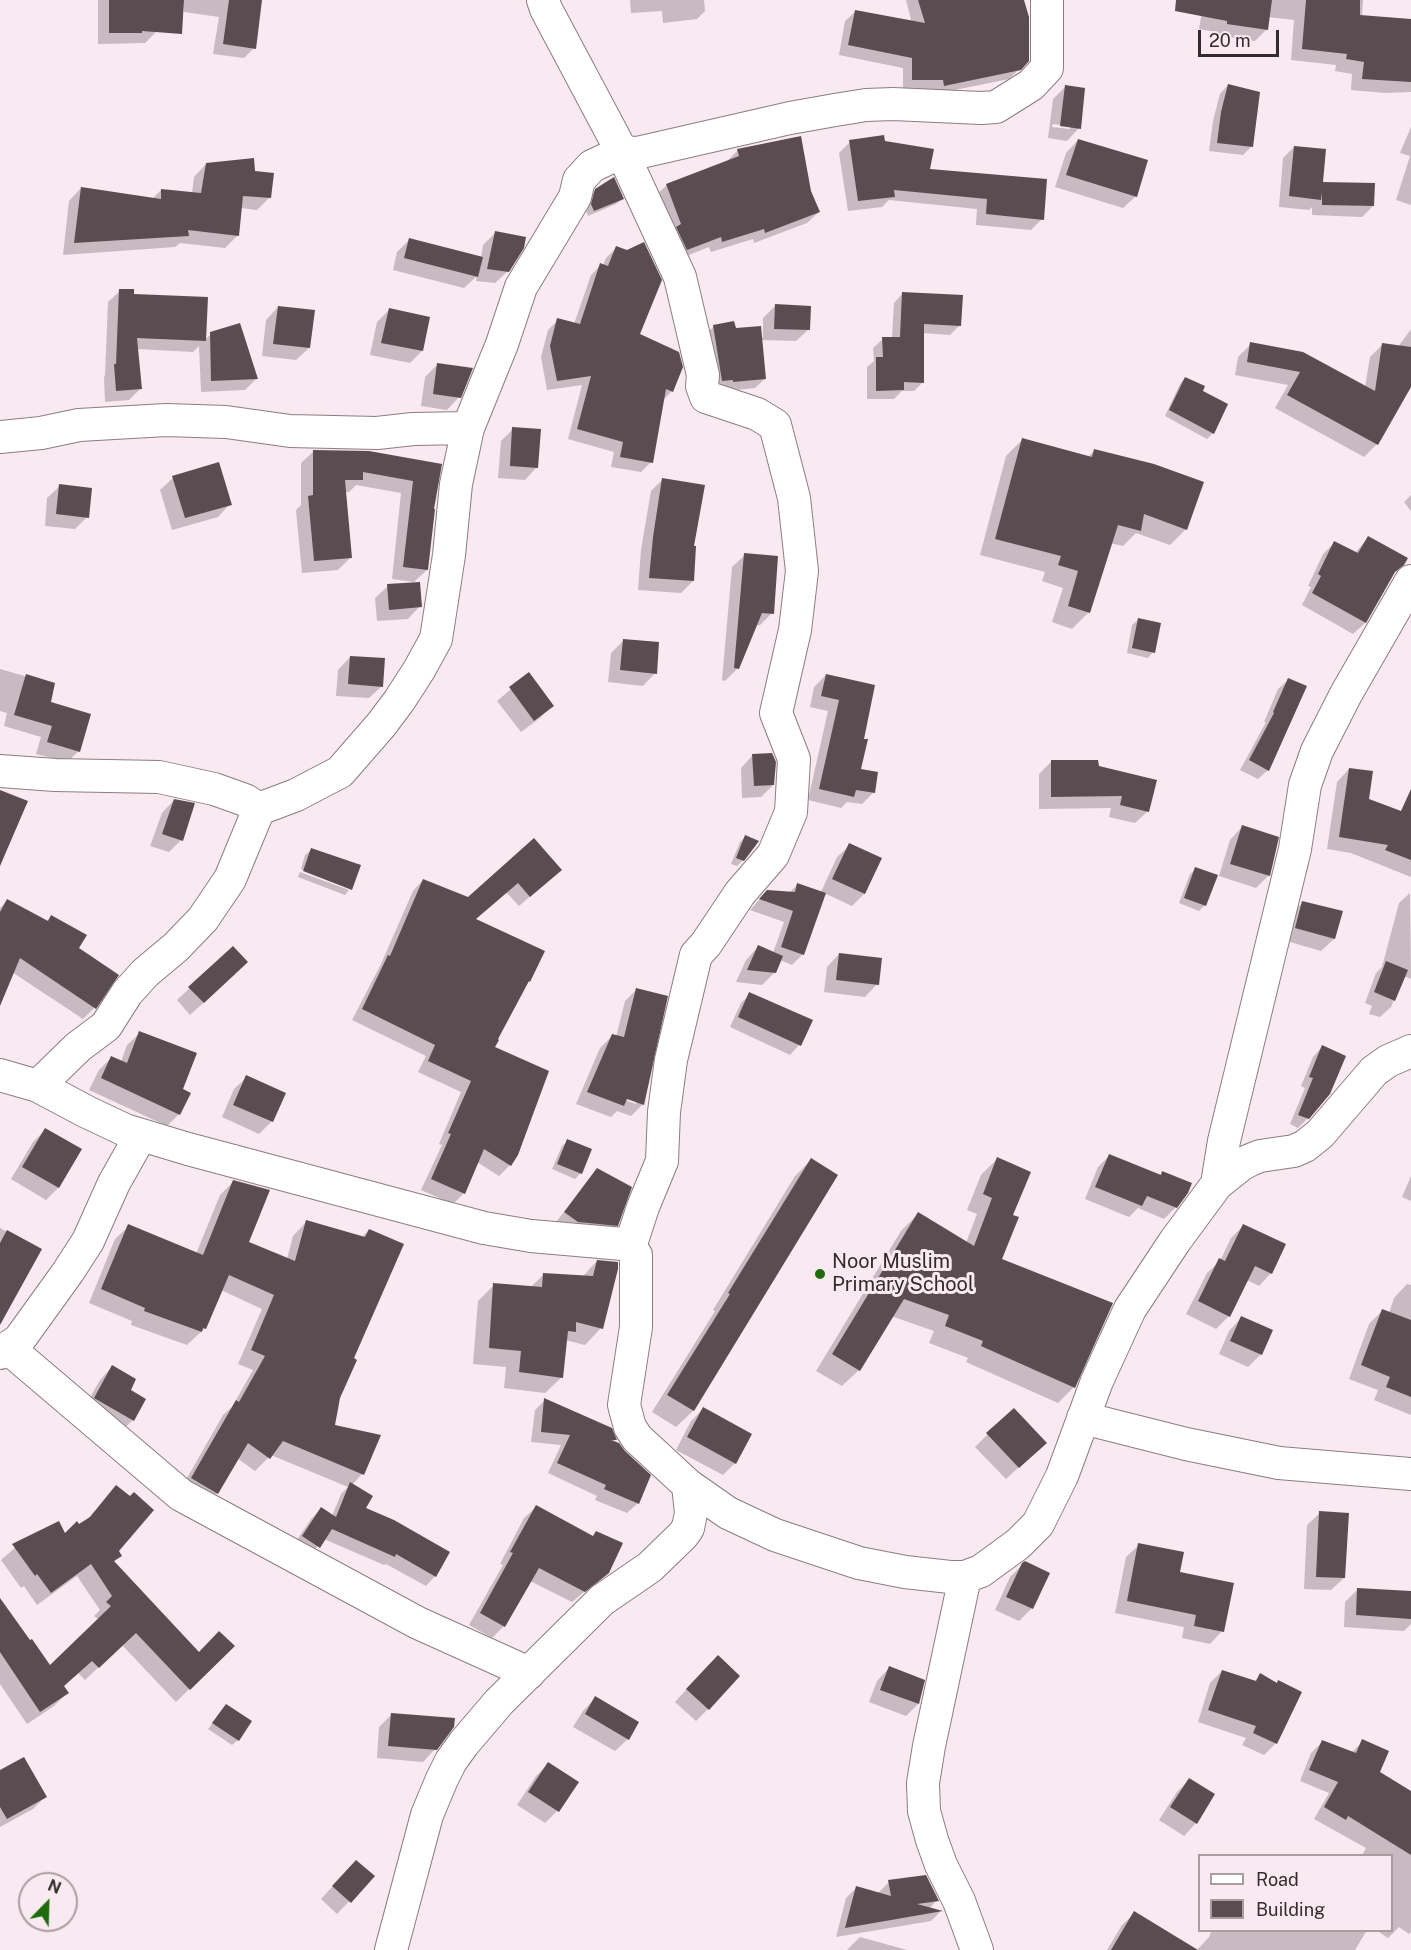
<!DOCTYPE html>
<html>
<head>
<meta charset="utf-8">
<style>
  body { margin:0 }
  #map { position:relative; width:1411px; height:1950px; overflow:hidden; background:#f9e9f0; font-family:"Public Sans",sans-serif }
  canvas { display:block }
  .legend { position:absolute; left:1198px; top:1854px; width:195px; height:78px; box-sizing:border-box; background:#f9e9f0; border:2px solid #a99da2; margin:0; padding:8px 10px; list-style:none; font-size:18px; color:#322c2e }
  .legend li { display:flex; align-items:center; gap:12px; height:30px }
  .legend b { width:30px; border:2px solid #a99da2 }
  .north { position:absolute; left:18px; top:1872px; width:60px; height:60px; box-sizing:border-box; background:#f9e9f0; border:2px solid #a99da2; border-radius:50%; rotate:23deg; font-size:16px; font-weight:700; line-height:24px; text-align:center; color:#322c2e }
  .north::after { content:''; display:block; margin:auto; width:21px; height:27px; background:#1c6b0d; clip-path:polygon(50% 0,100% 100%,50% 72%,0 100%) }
  .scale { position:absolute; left:1198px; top:30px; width:81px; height:27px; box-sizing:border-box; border:3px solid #322c2e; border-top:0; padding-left:8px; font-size:18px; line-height:21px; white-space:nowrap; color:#322c2e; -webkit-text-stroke:4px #f9e9f0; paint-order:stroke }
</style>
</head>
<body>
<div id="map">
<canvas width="1411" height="1950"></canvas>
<ul class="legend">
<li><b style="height:8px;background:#fff"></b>Road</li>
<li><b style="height:16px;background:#5a4d52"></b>Building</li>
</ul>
<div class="north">N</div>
<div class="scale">20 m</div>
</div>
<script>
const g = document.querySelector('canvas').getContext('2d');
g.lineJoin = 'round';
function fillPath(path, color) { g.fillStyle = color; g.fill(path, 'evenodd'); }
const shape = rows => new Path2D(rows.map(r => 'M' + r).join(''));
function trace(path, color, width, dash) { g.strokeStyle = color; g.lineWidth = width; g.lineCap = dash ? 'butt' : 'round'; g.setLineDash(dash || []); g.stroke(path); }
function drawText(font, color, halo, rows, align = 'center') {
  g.font = font + ' "Public Sans",sans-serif'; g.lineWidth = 6; g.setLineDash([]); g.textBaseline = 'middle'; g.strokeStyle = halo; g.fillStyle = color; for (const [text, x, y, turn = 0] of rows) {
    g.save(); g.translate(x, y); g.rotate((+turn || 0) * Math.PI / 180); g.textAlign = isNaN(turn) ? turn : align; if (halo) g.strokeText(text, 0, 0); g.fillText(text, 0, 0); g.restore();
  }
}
fillPath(shape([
  [98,0,154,0,156,32,145,43,98,44],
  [183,0,261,0,254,48,244,58,213,54,219,17,184,12],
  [630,0,704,0,705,11,697,19,663,23,662,11,631,13],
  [906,0,1023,0,1028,60,1009,79,935,94,934,89,903,89,903,68,839,55,845,21,855,12,912,23],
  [1208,0,1363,0,1362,16,1411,21,1411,92,1385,93,1351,90,1352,74,1335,71,1336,65,1291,60,1294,20,1268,17,1267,29,1255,41,1216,35,1216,32,1199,29,1203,5],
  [1228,85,1251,147,1243,155,1209,151,1213,121,1220,94],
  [1065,87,1079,128,1067,141,1048,138,1053,99],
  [1053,124,1070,126,1070,129,1052,127],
  [1411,127,1411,205,1396,200,1410,156,1400,153],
  [1078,140,1136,196,1123,208,1055,187,1066,153],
  [850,142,884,142,929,170,1042,219,1031,230,976,225,977,209,889,200,882,207,848,211,839,153],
  [1294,147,1322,183,1373,206,1362,217,1312,215,1312,207,1309,210,1279,207,1283,158],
  [738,150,810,191,819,212,807,223,754,243,753,239,711,252,709,247,676,260,655,196,667,185,727,161],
  [206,164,253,173,269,198,257,210,241,208,237,236,225,248,180,243,175,247,63,255,69,201,81,188,152,199,161,190,192,193,194,177],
  [596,190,622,199,616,204,588,216,586,211,590,196],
  [496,232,508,271,495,283,476,281,477,276,464,288,393,270,397,252,410,239,481,258,483,245],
  [616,248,638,335,672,391,662,401,651,462,641,472,611,467,614,452,568,439,582,385,547,390,541,357,548,330,558,320,574,324,591,275,601,265,603,266,606,258],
  [120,291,133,295,205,340,211,334,256,379,245,390,201,392,199,346,193,352,137,349,140,389,129,400,105,402,104,377,105,375,108,302],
  [903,293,960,325,950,335,922,333,923,382,914,391,902,391,894,399,867,399,867,367,874,361,873,348,883,339,892,338,894,303],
  [775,306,809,329,796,341,761,340,765,379,755,388,725,391,714,389,705,335,714,326,763,338,763,318],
  [278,307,309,348,296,360,262,356,266,320],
  [389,310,422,351,410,363,370,355,377,322],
  [1411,329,1411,384,1377,444,1364,457,1275,408,1288,385,1235,375,1238,357,1251,344,1365,387,1370,357,1383,344,1398,347],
  [438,364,459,397,447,410,421,406,425,377],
  [1185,378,1201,392,1227,405,1213,433,1207,439,1165,416,1180,384],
  [513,429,537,467,525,480,498,478,501,441],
  [1022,440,1088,457,1095,450,1186,529,1170,545,1136,533,1123,546,1110,543,1089,612,1072,629,1052,622,1063,588,1042,581,1045,572,980,555,1006,456],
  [314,451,440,465,432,510,427,570,414,582,392,579,401,493,356,485,349,492,345,492,351,557,338,570,302,573,296,510,301,505,301,463],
  [173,478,230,504,218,517,172,530,160,490],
  [663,479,692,547,693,581,681,593,638,590,641,550,651,491],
  [60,486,87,517,75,529,45,526,47,498],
  [1411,495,1411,511,1404,502],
  [1368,538,1392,575,1365,623,1353,634,1302,605,1311,587,1308,586,1323,554,1334,543,1355,553],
  [745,555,772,613,760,625,755,625,738,668,725,681,722,680,732,567],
  [388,586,420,606,408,619,377,621,375,598],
  [1138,620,1153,652,1148,658,1127,653,1132,625],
  [624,640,655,673,643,686,608,682,611,653],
  [350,657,382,686,369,698,336,696,338,670],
  [0,669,53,684,49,703,79,751,67,762,36,754,41,737,4,726,7,713,0,711],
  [529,674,552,705,540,718,521,732,497,701],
  [826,675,863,740,859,771,874,792,862,804,847,802,841,808,808,800,828,711,810,707,814,687],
  [1288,680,1268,770,1258,779,1240,770,1266,722,1264,722,1278,689],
  [753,755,773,785,761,797,742,798,741,768],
  [1051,762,1097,767,1148,811,1135,823,1109,817,1111,808,1039,809,1039,774],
  [1349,769,1368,799,1411,817,1411,877,1351,853,1327,849,1337,782],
  [174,800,181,840,169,852,150,846,162,813],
  [1242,827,1269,875,1256,888,1219,876,1230,840],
  [745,837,743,860,737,866,731,864,740,842],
  [534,840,549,880,519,906,506,892,474,920,543,951,493,1048,510,1165,499,1176,477,1162,464,1193,453,1204,421,1190,442,1145,439,1144,461,1092,418,1072,426,1056,352,1020,381,964,413,891,423,880,468,899],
  [850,845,880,859,864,894,852,906,824,893,803,954,792,965,780,960,775,972,762,985,736,982,746,960,758,947,773,953,784,922,750,910,767,891,789,893,798,884,821,892,837,857],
  [311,850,359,866,350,890,350,887,301,869,305,855],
  [1196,869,1205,905,1199,911,1179,903,1190,874],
  [300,872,349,890,345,895,298,877],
  [1410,893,1411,979,1404,976,1391,1007,1380,1017,1369,1014,1372,1006,1365,1003,1376,973,1382,967,1399,903],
  [7,901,47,921,51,917,77,949,94,1008,83,1019,12,972,0,981,0,908],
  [1303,902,1334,939,1321,951,1283,940,1291,915],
  [233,948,234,975,190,1015,177,1000],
  [839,954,877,984,865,997,824,992,827,967],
  [637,989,643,1104,631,1116,617,1111,611,1117,576,1104,600,1048,612,1036,616,1037,625,1001],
  [620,1095,636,1100,636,1104,620,1098],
  [750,994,799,1045,790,1055,730,1027,741,1003],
  [140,1033,182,1090,179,1114,167,1126,89,1090,99,1070,111,1058,121,1062,127,1045],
  [1322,1047,1308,1118,1298,1128,1290,1124,1305,1088,1301,1086,1313,1057],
  [247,1077,272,1121,259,1134,222,1117,234,1089],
  [45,1130,80,1150,58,1188,46,1200,11,1179,33,1142],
  [568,1141,581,1173,575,1179,552,1169,562,1146],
  [1109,1156,1159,1176,1162,1173,1176,1207,1164,1219,1138,1208,1129,1217,1085,1199,1098,1167],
  [997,1159,1011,1215,1000,1260,1074,1387,1058,1403,966,1362,968,1358,929,1343,934,1331,891,1316,859,1370,842,1386,816,1371,901,1231,918,1214,966,1243,977,1214,967,1210,981,1175],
  [811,1160,836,1175,693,1411,676,1427,652,1412,715,1311,713,1310,795,1176],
  [598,1170,617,1225,607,1234,568,1231,556,1222],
  [1411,1176,1411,1201,1402,1197],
  [234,1181,247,1243,287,1259,293,1236,306,1222,362,1237,369,1230,352,1359,339,1398,333,1427,379,1436,362,1474,352,1485,364,1508,435,1576,426,1586,386,1564,384,1565,324,1539,309,1556,293,1546,311,1519,321,1509,332,1516,341,1494,348,1487,271,1455,255,1471,237,1458,217,1493,203,1506,179,1492,223,1415,232,1407,253,1370,238,1364,262,1309,221,1290,205,1328,187,1345,131,1325,132,1321,89,1303,115,1239,129,1226,196,1254,220,1195],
  [1243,1226,1271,1273,1259,1286,1247,1280,1228,1317,1216,1329,1186,1314,1207,1273,1220,1261,1231,1238],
  [0,1228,40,1249,0,1316],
  [597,1261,601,1328,585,1345,565,1340,562,1377,545,1393,504,1388,506,1367,473,1364,478,1301,494,1285,531,1287,544,1274,582,1277],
  [1407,1284,1411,1285,1411,1415,1374,1400,1378,1390,1349,1379,1369,1324,1382,1311,1389,1313,1394,1298],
  [1241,1318,1261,1354,1248,1367,1219,1354,1229,1331],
  [112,1367,129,1391,133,1420,120,1432,83,1410,100,1380],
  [545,1400,615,1440,613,1442,638,1503,627,1513,595,1500,597,1496,548,1473,561,1445,531,1442,535,1410],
  [703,1409,735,1463,723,1475,676,1450,691,1421],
  [988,1434,1032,1455,1006,1479,975,1447],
  [116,1487,117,1550,120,1555,113,1562,199,1654,233,1646,176,1702,122,1645,85,1680,78,1673,63,1687,67,1693,54,1706,27,1724,0,1684,0,1600,50,1668,99,1620,94,1616,100,1610,77,1576,37,1605,24,1586,21,1588,1,1560,24,1540,65,1536,85,1522],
  [536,1507,592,1537,608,1572,572,1602,530,1581,504,1626,492,1638,469,1625,503,1565,500,1564,524,1518],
  [1320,1513,1344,1578,1331,1590,1304,1589,1307,1525],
  [1139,1545,1179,1573,1222,1631,1210,1644,1182,1638,1184,1627,1115,1613,1126,1557],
  [1023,1564,1048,1573,1031,1609,1019,1621,995,1610,1010,1577],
  [1358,1589,1411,1592,1411,1624,1404,1631,1344,1627,1345,1602],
  [889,1668,923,1681,918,1704,906,1716,869,1702,877,1681],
  [705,1669,708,1709,696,1721,675,1702],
  [1222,1671,1254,1682,1261,1675,1276,1743,1264,1755,1242,1745,1246,1738,1198,1722,1210,1683],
  [595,1698,628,1739,615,1751,573,1727,583,1711],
  [226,1706,238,1740,232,1745,208,1729],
  [392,1714,435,1749,423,1762,377,1758,379,1727],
  [1363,1741,1378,1772,1411,1792,1411,1932,1409,1934,1399,1927,1388,1938,1376,1930,1392,1930,1392,1856,1362,1856,1366,1848,1314,1819,1329,1793,1300,1781,1311,1753,1322,1742,1352,1752],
  [548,1764,577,1783,557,1811,545,1823,517,1805,536,1776],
  [0,1772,45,1797,33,1809,0,1827],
  [1189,1780,1196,1823,1184,1836,1159,1820,1177,1792],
  [344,1874,372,1877,337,1914,321,1899],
  [889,1882,937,1900,929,1909,940,1912,931,1921,836,1937,846,1898,856,1888,879,1894,879,1892],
  [1135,1913,1162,1950,1107,1950,1122,1925],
  [1212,1930,1367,1930,1355,1950,1197,1950,1209,1937],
  [860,1937,907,1950,847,1950]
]), '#0003');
fillPath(shape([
  [109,0,184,0,182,34,142,31,142,33,109,33],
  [229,0,262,0,256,49,223,44],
  [918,0,1024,0,1029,17,1029,61,1021,70,944,86,943,80,912,80,912,58,848,45,855,10,925,23],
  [1176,0,1272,0,1268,30,1227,24,1227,21,1175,11],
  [1306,0,1360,0,1360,15,1411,19,1411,82,1362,79,1364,62,1346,59,1347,54,1302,49],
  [1228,84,1260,92,1253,147,1217,143,1221,112],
  [1065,85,1085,88,1081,129,1060,126],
  [884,135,885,141,934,149,930,169,1047,179,1044,220,986,214,987,199,894,190,895,197,858,201,849,140],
  [801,136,811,191,820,212,765,233,764,229,722,242,721,237,687,250,676,227,681,224,666,184,739,156,737,149],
  [1078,139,1148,160,1137,197,1066,175],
  [1294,146,1326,149,1323,182,1375,183,1374,206,1322,205,1322,192,1321,200,1289,196],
  [254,158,255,171,274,173,271,198,243,196,239,236,188,230,189,236,74,243,81,187,161,199,161,189,201,193,206,163],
  [614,177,624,199,594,211,591,204,595,189],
  [495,231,526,237,524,248,509,272,487,269],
  [409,238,483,257,478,277,404,258],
  [644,242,662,280,640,334,679,352,683,367,673,392,666,389,653,463,620,457,623,442,577,429,591,376,557,381,550,346,557,318,580,324,600,263,608,266,616,246,627,250],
  [119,289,134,289,134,294,208,297,206,341,137,338,142,389,116,391,114,364,116,364],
  [902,292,963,295,961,326,924,324,924,383,904,382,904,390,876,391,876,357,883,357,882,337,900,337],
  [775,304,811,306,810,330,774,329],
  [278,306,315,310,310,348,273,344],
  [389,308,430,317,423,351,381,343],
  [734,321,736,328,761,326,766,379,733,382,733,380,722,381,713,325],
  [240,323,258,379,211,381,210,332],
  [1250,342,1303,352,1375,391,1382,343,1411,347,1411,387,1378,445,1287,395,1300,372,1247,362],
  [437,363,473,368,461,398,433,394],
  [1185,377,1205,386,1203,391,1228,404,1214,434,1169,410],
  [512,427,541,429,538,468,510,466],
  [1022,438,1092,457,1094,449,1154,464,1204,482,1187,530,1144,514,1141,531,1118,525,1090,613,1068,606,1078,571,1058,565,1061,556,995,539],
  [313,450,369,451,442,464,434,509,435,509,428,570,403,567,413,481,363,472,363,480,345,480,352,558,314,561,308,496,313,495],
  [219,462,232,505,185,518,172,476],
  [662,478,705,485,694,546,696,546,694,581,649,578,653,537],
  [59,484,92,488,89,518,56,514],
  [1368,536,1408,558,1404,565,1395,572,1366,623,1312,593,1321,576,1318,574,1334,541,1358,553],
  [744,553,778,556,774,614,762,613,739,669,734,668],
  [420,582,422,607,389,610,387,584],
  [1138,618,1161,623,1155,653,1132,648],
  [623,639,659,642,657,674,620,670],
  [350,656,385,658,383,687,348,684],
  [529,672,554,706,534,721,509,687],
  [26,674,55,683,51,702,91,714,80,752,47,742,52,726,14,715],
  [826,674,875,685,864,739,868,739,861,769,878,772,875,793,856,790,854,797,819,789,839,700,821,696],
  [1288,678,1307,686,1269,771,1249,760,1274,713,1273,712],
  [772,753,776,762,774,785,754,786,752,754],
  [1051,760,1098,760,1099,766,1157,780,1149,812,1120,805,1122,796,1051,797],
  [1349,768,1373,771,1369,799,1401,811,1411,789,1411,860,1385,850,1388,845,1339,837],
  [0,790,28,801,0,866],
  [174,799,195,803,183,841,162,834],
  [1242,825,1279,837,1270,876,1230,864],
  [745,835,759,841,744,861,736,858],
  [534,838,562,870,530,897,518,883,476,919,545,951,530,982,529,981,498,1039,499,1040,495,1047,549,1071,518,1155,511,1166,484,1149,465,1194,431,1179,451,1134,448,1133,471,1081,428,1061,435,1045,362,1009,388,955,390,956,423,879,468,897],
  [849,843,882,858,865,894,832,879],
  [311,848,361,865,352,890,303,871],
  [1195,867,1218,875,1206,906,1184,898],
  [797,883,826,893,804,955,781,947,793,911,759,899,767,890,795,892],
  [7,899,48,921,51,915,87,935,79,948,119,975,96,1009,20,958,0,1006,0,912],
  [1302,901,1343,911,1335,939,1295,928],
  [758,945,783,956,776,973,747,970],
  [233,946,248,962,204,1003,188,987],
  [839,953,882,958,879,985,836,980],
  [1386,961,1408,970,1395,1001,1374,992],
  [636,988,668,996,644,1105,627,1099,624,1106,587,1092,612,1034,624,1037],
  [749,992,813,1020,801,1046,738,1017],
  [139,1031,197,1053,183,1089,191,1093,180,1115,101,1078,111,1056,127,1063],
  [1322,1045,1346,1056,1330,1094,1309,1119,1298,1115,1313,1078,1309,1077],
  [246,1075,286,1093,273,1122,233,1105],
  [45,1128,82,1149,59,1188,22,1167],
  [567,1139,592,1149,582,1174,557,1164],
  [1109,1154,1161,1175,1162,1171,1192,1183,1188,1193,1177,1208,1147,1196,1142,1206,1095,1187],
  [997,1157,1031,1172,1013,1215,1019,1217,1002,1259,1113,1303,1075,1388,981,1346,983,1341,945,1326,949,1315,904,1299,860,1371,832,1354,918,1212,974,1246,992,1198,983,1194],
  [811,1158,838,1175,694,1411,667,1395,730,1294,728,1293],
  [597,1168,632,1187,618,1226,578,1222,564,1212],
  [233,1180,270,1190,249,1242,295,1261,306,1220,365,1237,369,1229,404,1244,354,1358,357,1360,340,1398,335,1425,381,1435,364,1475,283,1441,270,1459,248,1443,218,1494,191,1478,236,1400,239,1402,265,1356,251,1350,274,1295,229,1275,206,1329,203,1328,202,1332,144,1311,145,1308,101,1289,128,1224,203,1255],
  [1243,1224,1286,1244,1272,1274,1255,1266,1230,1317,1198,1301,1219,1258,1225,1261],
  [7,1230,42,1249,0,1325,0,1243],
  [597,1260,618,1262,618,1269,603,1329,576,1322,576,1332,568,1331,563,1378,519,1372,521,1351,489,1348,493,1283,542,1287,543,1273,593,1276],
  [1382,1309,1411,1320,1411,1397,1386,1387,1390,1377,1361,1365],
  [1241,1316,1273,1330,1262,1355,1230,1341],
  [112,1365,136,1379,131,1390,146,1399,134,1421,94,1398],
  [544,1398,612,1428,617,1440,611,1440,619,1443,625,1451,651,1475,639,1504,604,1489,606,1485,557,1463,570,1435,541,1432],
  [703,1407,752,1434,736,1464,687,1437],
  [1014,1408,1047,1443,1019,1468,986,1433],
  [350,1482,373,1496,366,1508,394,1520,450,1552,436,1577,396,1554,395,1557,332,1529,320,1548,302,1536,321,1507,336,1517],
  [116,1485,130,1496,134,1492,154,1510,119,1551,122,1556,114,1561,199,1652,219,1631,235,1646,190,1690,136,1633,99,1668,92,1661,64,1686,69,1693,40,1712,0,1652,0,1598,30,1640,32,1639,50,1665,111,1606,106,1602,112,1596,91,1564,51,1593,37,1574,35,1576,12,1544,59,1521,65,1533,77,1521,79,1524,90,1517],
  [536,1505,593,1536,596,1531,623,1543,609,1573,585,1592,539,1568,505,1627,480,1613,513,1553,510,1552],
  [1319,1511,1349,1513,1345,1578,1316,1577],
  [1138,1543,1184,1552,1180,1572,1234,1583,1224,1632,1194,1626,1196,1615,1127,1601],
  [1025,1561,1050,1573,1033,1609,1006,1597,1022,1563],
  [1357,1588,1411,1591,1411,1619,1356,1615],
  [718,1655,740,1676,709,1710,686,1689],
  [889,1666,925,1680,919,1704,880,1690],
  [1222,1670,1256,1681,1260,1673,1277,1683,1278,1680,1302,1692,1277,1744,1253,1733,1256,1726,1208,1710],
  [595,1696,639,1722,629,1740,585,1714],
  [226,1704,252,1721,239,1741,212,1723],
  [391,1713,455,1718,454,1727,437,1750,388,1746],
  [1362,1739,1389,1751,1380,1772,1411,1791,1411,1855,1348,1816,1346,1820,1324,1807,1338,1782,1309,1770,1322,1740,1356,1753],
  [24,1757,47,1797,7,1819,0,1807,0,1770],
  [548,1762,579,1782,559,1812,528,1792],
  [1189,1778,1215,1794,1197,1824,1170,1807],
  [356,1860,375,1876,351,1903,332,1886],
  [926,1875,939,1901,917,1904,943,1911,845,1928,856,1886,891,1896,888,1880],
  [1134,1911,1198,1950,1111,1950]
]), '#5a4d52');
const minor = shape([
  [543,0,546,9,622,152,680,277,703,375,702,386,706,397,757,414,775,425,794,498,802,571,795,630,776,713,794,759,791,812,773,855,740,893,706,944,696,955,671,1060,664,1112,662,1161,643,1207,630,1247],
  [0,437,41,433,79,425,166,420,226,422,290,431,377,433,413,429,468,428],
  [0,771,55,775,159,777,214,789,245,800,259,809],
  [0,1075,38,1086,87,1112,125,1130,188,1149,484,1228,531,1236,623,1244,630,1247,636,1255,636,1327,624,1405,630,1427,637,1438,688,1485,728,1513,775,1535,859,1563,905,1572,950,1577,965,1577,981,1571,1018,1544,1038,1524,1062,1476,1097,1381,1130,1309,1175,1241,1217,1184,1241,1165,1250,1160,1260,1156,1294,1151,1305,1146,1320,1134,1374,1071,1388,1061,1411,1051],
  [38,1086,78,1047,106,1026,127,993,145,973,176,947,203,919,230,879,259,809,296,795,340,772,381,725,399,701,419,670,436,639,449,555,456,484,468,428,502,344,521,287,575,197,579,180,592,166,622,152,637,153,790,118,835,110,866,105,893,104,981,108,996,107,1031,85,1047,68,1047,0],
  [1217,1184,1224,1141,1295,849,1305,785,1317,751,1346,694,1411,581],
  [8,1348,181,1495,418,1623,529,1673],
  [0,1353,19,1340,68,1272,88,1241,114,1183,141,1135],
  [1083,1418,1186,1444,1279,1463,1411,1474],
  [965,1577,929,1746,923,1783,924,1811,932,1840,941,1865,959,1901,977,1950],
  [391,1950,427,1815,442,1779,451,1761,464,1743,499,1702,602,1600,650,1567,683,1535,688,1528,691,1513,688,1485]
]);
trace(minor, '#8b7d82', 34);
trace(minor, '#fff', 32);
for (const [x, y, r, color] of [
  [820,1274,6,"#1c6b0d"]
]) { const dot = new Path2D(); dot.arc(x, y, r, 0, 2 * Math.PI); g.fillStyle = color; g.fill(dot); trace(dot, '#f9e9f0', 2); }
drawText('20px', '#322c2e', '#f9e9f0', [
  ["Noor Muslim",832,1262],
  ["Primary School",832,1285]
], 'left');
</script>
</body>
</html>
